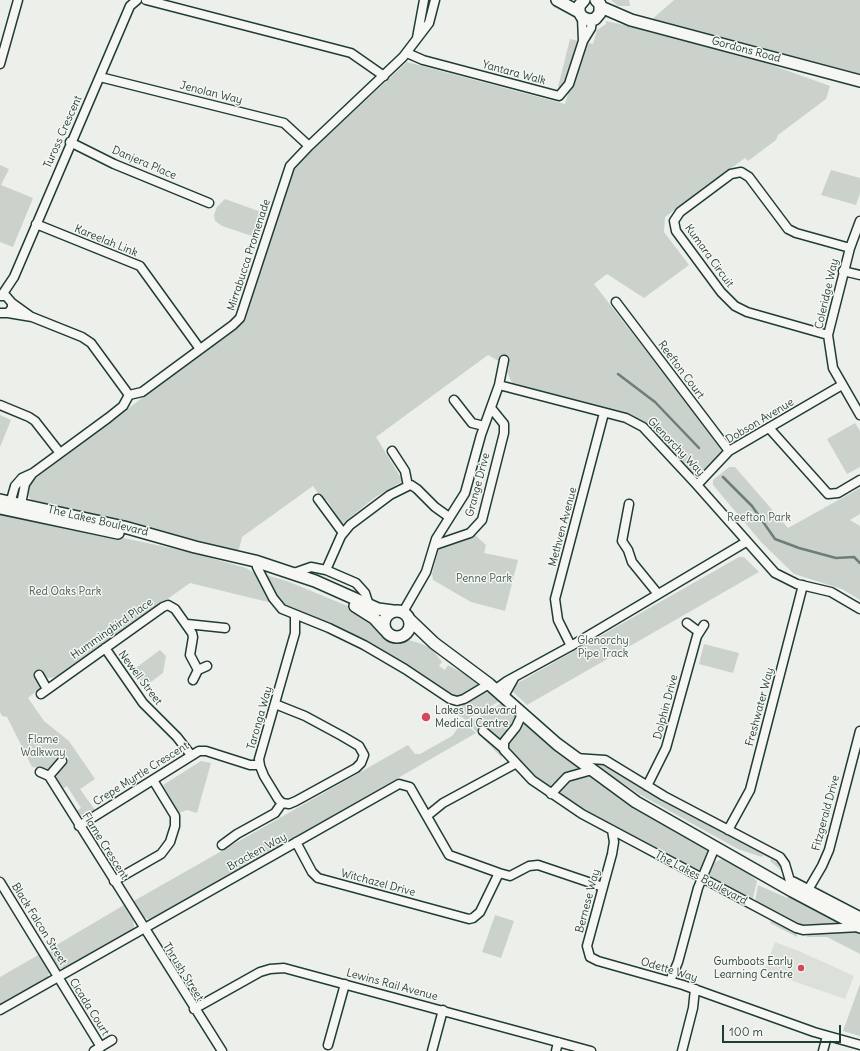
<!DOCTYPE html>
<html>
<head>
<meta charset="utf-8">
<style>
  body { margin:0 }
  #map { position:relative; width:860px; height:1051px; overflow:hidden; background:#edefea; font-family:Delius,sans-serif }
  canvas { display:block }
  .scale { position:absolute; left:722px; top:1025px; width:119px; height:18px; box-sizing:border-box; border:2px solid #1f3d34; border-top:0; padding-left:5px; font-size:12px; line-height:14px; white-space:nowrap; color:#1f3d34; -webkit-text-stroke:3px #f6f6f2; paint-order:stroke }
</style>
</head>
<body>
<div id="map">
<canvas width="860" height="1051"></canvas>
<div class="scale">100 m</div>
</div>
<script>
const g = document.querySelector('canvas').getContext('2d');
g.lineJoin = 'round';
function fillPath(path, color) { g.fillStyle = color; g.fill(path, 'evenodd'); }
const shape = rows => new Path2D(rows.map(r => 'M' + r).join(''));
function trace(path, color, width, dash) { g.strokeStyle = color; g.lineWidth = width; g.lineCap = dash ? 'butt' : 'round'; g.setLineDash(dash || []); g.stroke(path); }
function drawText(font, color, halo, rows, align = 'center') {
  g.font = font + ' Delius,sans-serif'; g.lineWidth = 3; g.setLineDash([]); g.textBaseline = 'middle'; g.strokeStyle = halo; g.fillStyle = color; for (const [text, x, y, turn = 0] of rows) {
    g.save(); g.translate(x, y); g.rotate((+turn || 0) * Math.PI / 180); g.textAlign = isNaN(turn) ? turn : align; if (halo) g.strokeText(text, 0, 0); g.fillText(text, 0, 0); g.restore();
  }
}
fillPath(shape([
  [775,942,799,951,854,976,845,999,764,971]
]), '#dce0db');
fillPath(shape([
  [611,0,629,0,630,6,618,6],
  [674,0,860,0,860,74,733,41,729,42,649,22],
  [606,21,678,37,682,40,711,48,713,46,726,50,731,54,769,64,830,86,826,99,778,135,776,140,748,161,745,158,665,217,664,232,689,265,644,298,607,274,594,284,720,446,722,452,719,457,703,472,697,475,689,471,644,423,629,415,513,385,507,372,509,367,488,355,376,437,403,481,374,498,342,524,327,500,323,500,313,486,242,537,238,553,42,505,32,501,29,497,28,489,31,482,236,327,242,321,246,313,292,173,297,164,407,62,565,104,569,90,558,87,570,39,593,44,597,30,606,24],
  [0,165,9,169,1,185,33,198,13,247,0,242],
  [831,170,860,178,860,193,856,205,821,195],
  [225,199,264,213,255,237,222,226,215,221,214,215,217,207],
  [0,415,11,420,0,447],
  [855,423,860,431,860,467,847,474,827,439],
  [729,467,735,467,788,528,860,488,860,514,850,520,860,526,860,600,842,589,794,574,762,543,713,485,713,480],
  [0,512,190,552,246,568,258,575,272,603,190,583,58,677,47,678,42,673,36,677,40,688,28,698,44,721,69,741,95,779,80,789,95,810,85,816,81,815,76,811,81,808,67,786,62,789,56,779,58,769,69,758,64,753,48,769,32,767,7,717,2,716,0,712],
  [474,534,486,545,484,553,518,560,505,611,471,602,433,580,432,574,439,548],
  [739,557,744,557,759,572,527,705,509,688],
  [266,575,287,581,350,607,379,627,392,639,409,640,422,644,433,650,442,662,439,666,445,670,448,665,470,677,479,686,461,696,454,698,407,666,362,640,330,624,287,608,279,601],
  [704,644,739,653,733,673,699,664],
  [160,650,166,656,163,673,144,687,133,670],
  [482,692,490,693,499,700,498,702,466,720,458,715,463,703],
  [500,704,502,704,515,716,515,722,512,727,500,741,486,727,481,731,500,751,502,758,468,723],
  [463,721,476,733,153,919,147,919,142,917,132,902,408,745,415,754,420,754,452,736],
  [524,723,577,767,577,770,551,786,546,785,534,778,508,751,507,745,508,741],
  [201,761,211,763,197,813,187,810,179,813,163,785],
  [591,762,601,762,658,797,770,857,769,858,763,855,762,857,738,849,639,794],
  [584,776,593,778,627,801,707,848,709,853,700,873,588,814,558,793,568,780],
  [772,857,779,861,783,872,770,861],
  [724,858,744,869,757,881,753,898,750,900,708,877,715,862],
  [758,885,787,898,790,895,840,923,799,925,755,902],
  [124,905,133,919,134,927,132,931,67,968,61,968,57,965,48,950],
  [495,915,514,921,501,958,482,952],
  [772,920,797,932,797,937,770,923],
  [858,932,860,932,860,954,827,937,807,937,808,933],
  [40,954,50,970,47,979,0,1006,0,977],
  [860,984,860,1036,843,1031]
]), '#cbd2cc');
trace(shape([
  [618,374,655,402,699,448],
  [723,477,752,506,775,539,799,548,836,558,854,557,860,563]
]), '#6c7e77', 2.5);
const street = shape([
  [146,0,351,53,384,76],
  [582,17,583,41],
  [417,38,424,0],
  [407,53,423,60,559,96,569,84,583,41,591,28,592,20],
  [0,64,18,0],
  [100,77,284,123,309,146],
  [70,142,114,164,209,203],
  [860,221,850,248,828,335,833,368,860,415],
  [36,224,140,266,200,349],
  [843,271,860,275],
  [2,295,14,277,130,6,137,0],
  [0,296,6,296,12,303,12,308,8,313,0,313],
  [616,302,729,451],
  [12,303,30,316],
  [8,313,32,317,82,337,91,343,129,395],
  [828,335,747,312,735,306,721,292,676,231,674,221,680,212,731,174,741,172,749,177,788,229,796,233,850,248],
  [499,385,626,418,643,427,697,485,775,573,797,584,831,592,860,609],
  [454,400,472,423,484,426],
  [0,405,29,417,35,421,60,453],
  [769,428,828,494,838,493,860,480],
  [392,451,405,471,408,486,411,485,417,489,435,507,449,517],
  [697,485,729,451,842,385],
  [318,499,343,533],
  [629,504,622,541,628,550,632,562,658,594],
  [9,507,15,486,22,478,33,473,108,418,123,406,129,395,142,392,233,325,240,318,290,166,309,146,403,57,429,23,435,0],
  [20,509,25,484,32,474],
  [435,545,470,533,482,520,504,433,504,424,491,408],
  [257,567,273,598,282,609,329,628,364,645,405,669,450,699,457,701,464,699,489,684],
  [326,570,341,536,350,525,390,495,408,486],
  [294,573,311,567,326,570,356,583,365,593,369,605],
  [403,612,426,572,436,539,465,493,481,435,499,385,504,360],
  [687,623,699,632],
  [187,624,225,628],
  [571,646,558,620,555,599,604,413],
  [105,648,143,703,177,737,191,755],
  [39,675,47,689],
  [193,680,198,670,207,666],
  [496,689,507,681,571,646,746,542],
  [41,694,163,607,168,605,175,609,192,633,193,637,190,655,198,670],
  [504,696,514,678],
  [275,704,305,716,342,736,359,746,364,755,361,763,356,768,296,801,289,804,282,803],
  [522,714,516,727,504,742,504,750,532,780,582,814,796,928,803,930,860,927],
  [483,731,503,748],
  [575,758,605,760,664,796,780,857,785,864,790,881],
  [62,761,49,776,222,1051],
  [40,772,49,776],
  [647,786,666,748,697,636,704,625],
  [551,794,567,777,592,770],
  [282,803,278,799,264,776,260,766,259,759,295,633,295,615],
  [427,816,443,803,515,764],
  [79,826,199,751,206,751,250,765,260,765],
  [612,830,614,842,612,854,587,946,590,957,598,961,683,985,814,1032,860,1045],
  [728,830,750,790,803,585],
  [296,842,312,872,318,878,469,919,473,918,480,912,499,873,510,876,529,866,538,865,603,887],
  [222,845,237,834,275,813,282,803],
  [114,881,161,854,170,842,175,826,175,816,153,780],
  [0,882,101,1047],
  [805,895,822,866,829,850,860,731],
  [670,981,678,962,698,888,715,847],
  [194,1009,260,972,270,969,284,968,591,1051],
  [0,1010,399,784,410,787,449,855,499,873],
  [328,1045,345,984],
  [94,1051,112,1040],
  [432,1051,443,1010],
  [556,1051,558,1042],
  [682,1051,693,1008,695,989],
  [823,1051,827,1036]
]);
const secondary = shape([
  [557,0,579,12],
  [584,0,579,6,579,12,582,17,589,20,595,19,600,13,600,4,596,0],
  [601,7,631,20,860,81],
  [0,500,124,527,195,547,255,561,315,581,378,609,393,611],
  [0,508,118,533],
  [355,606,374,618,385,630],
  '384 624a13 13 0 1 1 26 0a13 13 0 1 1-26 0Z',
  [410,620,434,643,489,684,557,744,636,802,792,891,860,927],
  [793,883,860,918]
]);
trace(street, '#1f3d34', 11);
trace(secondary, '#1f3d34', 14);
trace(street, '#f6f6f2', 8);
trace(secondary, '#f6f6f2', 11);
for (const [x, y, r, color] of [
  [426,717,5,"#d1495b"],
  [801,968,4,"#d1495b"]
]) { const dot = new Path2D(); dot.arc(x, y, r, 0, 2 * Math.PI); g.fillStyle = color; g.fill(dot); trace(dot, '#f6f6f2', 1.5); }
drawText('11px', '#1f3d34', '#f6f6f2', [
  ["Gordons Road",746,50,15],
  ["Yantara Walk",514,73,15],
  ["Jenolan Way",211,93,14],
  ["Tuross Crescent",63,132,-66],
  ["Danjera Place",144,163,23],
  ["Kareelah Link",106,241,22],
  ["Mirrabucca Promenade",249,255,-72],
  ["Kumara Circuit",709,256,54],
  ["Coleridge Way",827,294,-77],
  ["Reefton Court",681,370,53],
  ["Dobson Avenue",760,421,-31],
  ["Glenorchy Way",676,447,46],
  ["Grange Drive",478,485,-75],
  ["The Lakes Boulevard",98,521,13],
  ["Methven Avenue",563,527,-75],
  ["Hummingbird Place",112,629,-35],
  ["Newell Street",140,678,53],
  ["Dolphin Drive",666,707,-75],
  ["Freshwater Way",760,707,-75],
  ["Taronga Way",260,718,-74],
  ["Crepe Myrtle Crescent",141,774,-32],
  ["Fitzgerald Drive",826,813,-75],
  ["Flame Crescent",105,846,58],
  ["Bracken Way",257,852,-29],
  ["The Lakes Boulevard",701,878,28],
  ["Witchazel Drive",378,883,15],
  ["Bernese Way",588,901,-75],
  ["Black Falcon Street",39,924,58],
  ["Odette Way",669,970,17],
  ["Thrush Street",183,972,58],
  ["Lewins Rail Avenue",392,985,15],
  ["Cicada Court",89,1007,58]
]);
drawText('11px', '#415b52', '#f6f6f2', [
  ["Reefton Park",759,518],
  ["Penne Park",484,579],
  ["Red Oaks Park",65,592],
  ["Glenorchy",603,641],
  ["Pipe Track",603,654],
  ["Flame",43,740],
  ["Walkway",43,753]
]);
drawText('11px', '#1f3d34', '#f6f6f2', [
  ["Lakes Boulevard",435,711],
  ["Medical Centre",435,724],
  ["Gumboots Early",793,962,"right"],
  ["Learning Centre",793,975,"right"]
], 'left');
</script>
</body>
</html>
